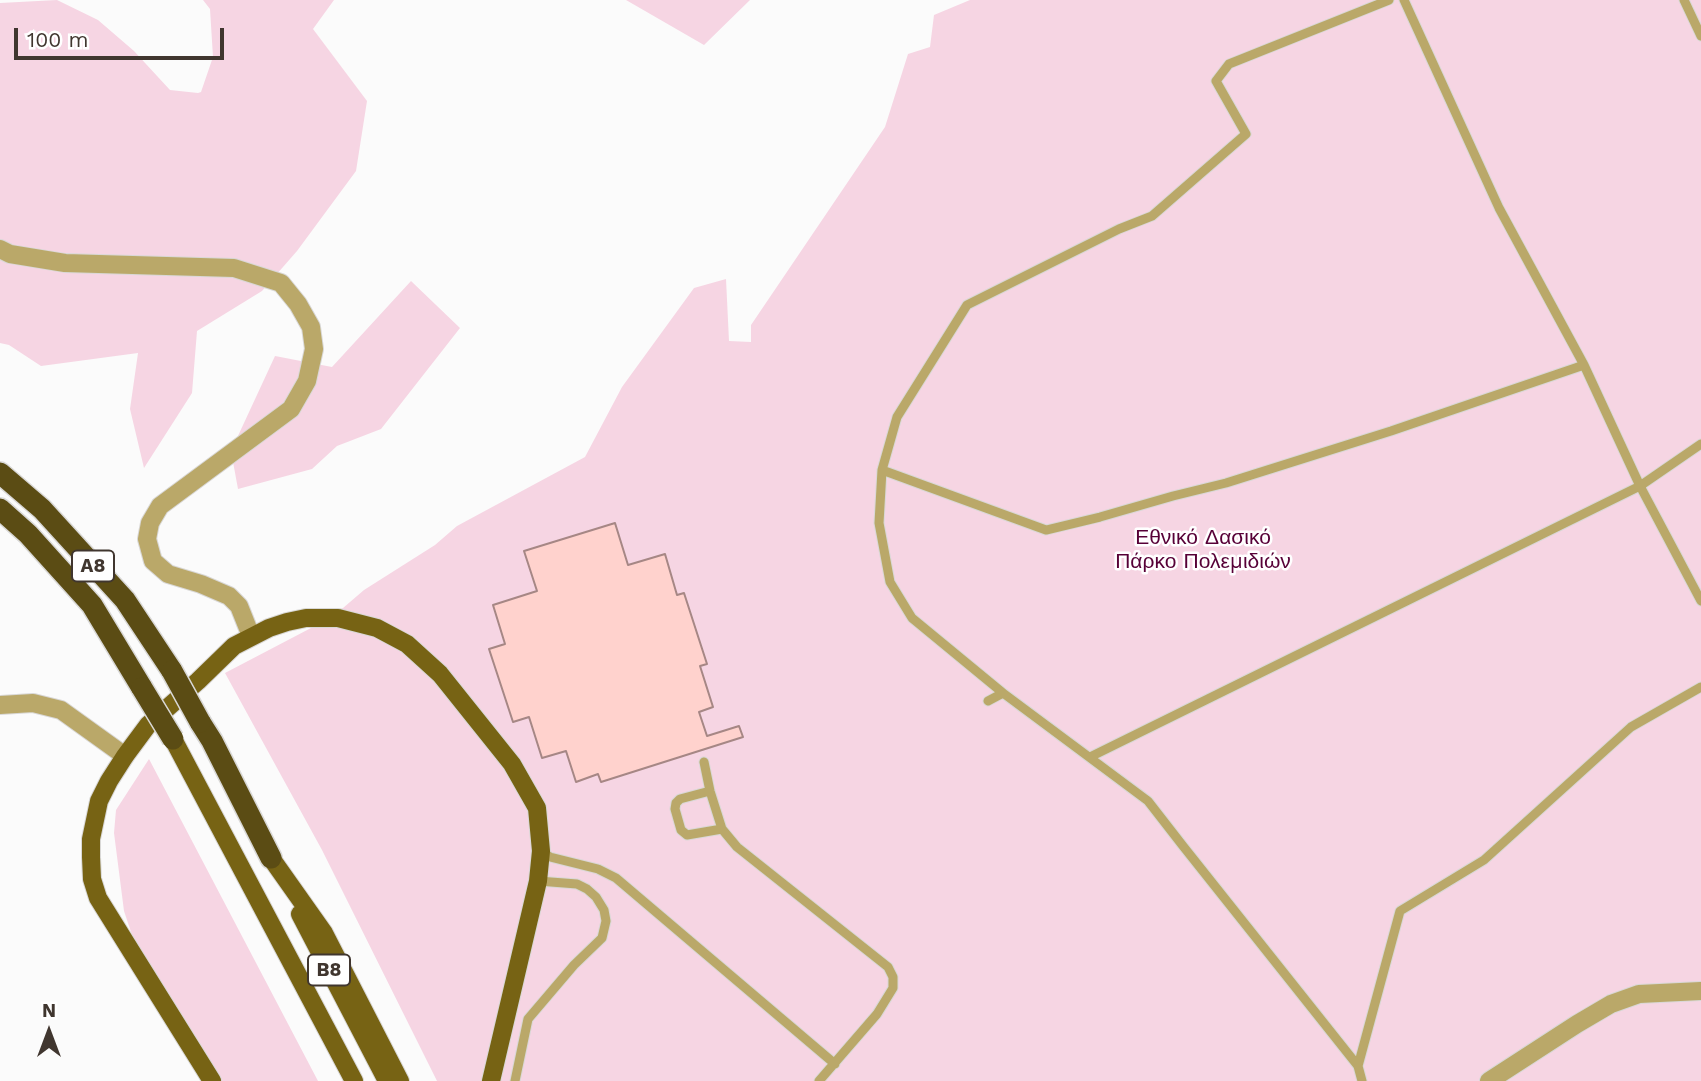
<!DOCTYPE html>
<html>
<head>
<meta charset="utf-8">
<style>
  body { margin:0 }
  #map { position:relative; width:1701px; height:1081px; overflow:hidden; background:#fbfbfb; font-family:"Work Sans",sans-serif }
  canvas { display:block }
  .north { position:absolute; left:14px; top:997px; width:70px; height:70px; -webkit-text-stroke:5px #fff; paint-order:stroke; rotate:0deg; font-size:19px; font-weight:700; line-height:28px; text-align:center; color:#40362f }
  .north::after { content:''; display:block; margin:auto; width:24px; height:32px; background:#40362f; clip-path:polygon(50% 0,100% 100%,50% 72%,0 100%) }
  .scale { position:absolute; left:14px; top:28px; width:210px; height:32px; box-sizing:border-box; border:4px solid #40362f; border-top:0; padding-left:9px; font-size:21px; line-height:24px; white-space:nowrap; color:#40362f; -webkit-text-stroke:5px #fff; paint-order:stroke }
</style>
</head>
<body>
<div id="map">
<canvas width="1701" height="1081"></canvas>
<div class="north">N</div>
<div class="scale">100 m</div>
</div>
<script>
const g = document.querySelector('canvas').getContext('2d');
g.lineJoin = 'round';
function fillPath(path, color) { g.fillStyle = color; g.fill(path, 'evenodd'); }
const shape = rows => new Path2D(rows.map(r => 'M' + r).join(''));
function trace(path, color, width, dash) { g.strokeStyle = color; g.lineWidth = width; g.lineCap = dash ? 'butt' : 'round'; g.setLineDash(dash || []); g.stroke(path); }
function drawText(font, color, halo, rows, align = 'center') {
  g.font = font + ' "Work Sans",sans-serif'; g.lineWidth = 5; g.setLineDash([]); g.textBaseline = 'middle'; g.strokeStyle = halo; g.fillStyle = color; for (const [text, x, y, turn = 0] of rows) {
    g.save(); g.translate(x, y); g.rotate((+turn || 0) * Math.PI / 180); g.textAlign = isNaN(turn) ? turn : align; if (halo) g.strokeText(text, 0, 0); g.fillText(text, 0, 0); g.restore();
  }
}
fillPath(shape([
  [57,0,98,20,134,51,170,90,198,93,201,92,213,57,210,9,203,0,334,0,313,29,367,101,356,171,297,251,262,291,197,331,192,393,144,468,130,409,138,353,41,366,9,345,0,343,0,3],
  [626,0,750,0,704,45],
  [970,0,1701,0,1701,1081,437,1081,322,850,225,673,311,628,343,608,364,590,435,545,457,526,585,457,622,387,694,288,726,279,729,341,751,342,751,325,885,127,908,54,930,47,934,15],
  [411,281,460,328,381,429,337,446,312,469,238,489,231,451,275,356,332,367],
  [149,759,318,1081,218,1081,134,941,124,911,114,833,116,810]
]), '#f6d5e3');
const building = shape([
  [615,523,628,565,665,554,677,595,684,593,707,664,700,666,713,707,699,712,707,736,739,726,743,737,601,782,598,774,576,782,566,751,542,758,529,717,513,722,489,649,505,644,493,605,537,591,524,551,615,523]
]);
fillPath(building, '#ffd2cd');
trace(building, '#a68785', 2);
const lane = shape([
  [1404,0,1499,208,1584,365,1640,486,1701,601],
  [1684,0,1701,36],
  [882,470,897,417,967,305,1119,229,1152,216,1246,134,1216,81,1229,64,1389,0],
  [1003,693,912,618,890,582,879,523,882,470,1046,530,1100,517,1173,496,1226,483,1391,431,1584,365],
  [988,701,1003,693,1148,801,1183,846,1358,1066,1362,1081],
  [1090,757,1640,486,1701,444],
  [704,762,710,791,722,829,737,847,888,967,893,977,893,988,877,1014,819,1081],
  [710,791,680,799,676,803,675,809,681,830,687,835,722,829],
  [541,851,550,857,598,869,616,878,835,1064],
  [1358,1066,1400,911,1484,860,1631,727,1701,687],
  [515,1081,528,1019,574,965,602,938,606,921,604,910,596,897,587,889,577,884,538,881]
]);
const street = shape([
  [0,249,10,254,65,263,234,268,281,283,298,304,311,327,314,349,307,381,291,409,160,506,150,523,147,539,153,561,168,574,201,584,229,596,239,606,251,636],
  [0,705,33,703,61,710,125,756],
  [1489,1081,1577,1024,1611,1004,1639,994,1701,991]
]);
const primary = shape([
  [173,739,354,1081],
  [271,858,324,933,400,1081],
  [300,914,387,1081],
  [212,1081,98,898,92,879,91,857,91,839,99,801,109,781,125,756,148,725,198,681,234,646,269,628,287,622,306,618,338,618,377,628,407,644,440,674,512,764,537,808,541,851,538,881,491,1081]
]);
const highway = shape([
  [0,473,42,509,125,600,172,671],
  [0,509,28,534,92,605,142,688],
  [200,722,212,741,271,858]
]);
trace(lane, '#d9d8d6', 11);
trace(street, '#d9d8d6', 20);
trace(primary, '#d9d8d6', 20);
trace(highway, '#d9d8d6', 24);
trace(lane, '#baa869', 9);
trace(street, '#baa869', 18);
trace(primary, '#776314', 18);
trace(highway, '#5b4c14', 21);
const highwayBridge = shape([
  [172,671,200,722],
  [142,688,173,739]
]);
trace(highwayBridge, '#d9d8d6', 24, []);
trace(highwayBridge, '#5b4c14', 21);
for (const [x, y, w] of [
  [93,566,42],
  [329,970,42]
]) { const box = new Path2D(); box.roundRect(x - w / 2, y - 15.5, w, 31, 5); g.fillStyle = '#fff'; g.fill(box); trace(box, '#40362f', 2); }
drawText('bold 19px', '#40362f', null, [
  ["A8",93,566],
  ["B8",329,970]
]);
drawText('21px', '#570037', '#fff', [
  ["Εθνικό Δασικό",1203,538],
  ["Πάρκο Πολεμιδιών",1203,562]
]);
</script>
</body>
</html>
